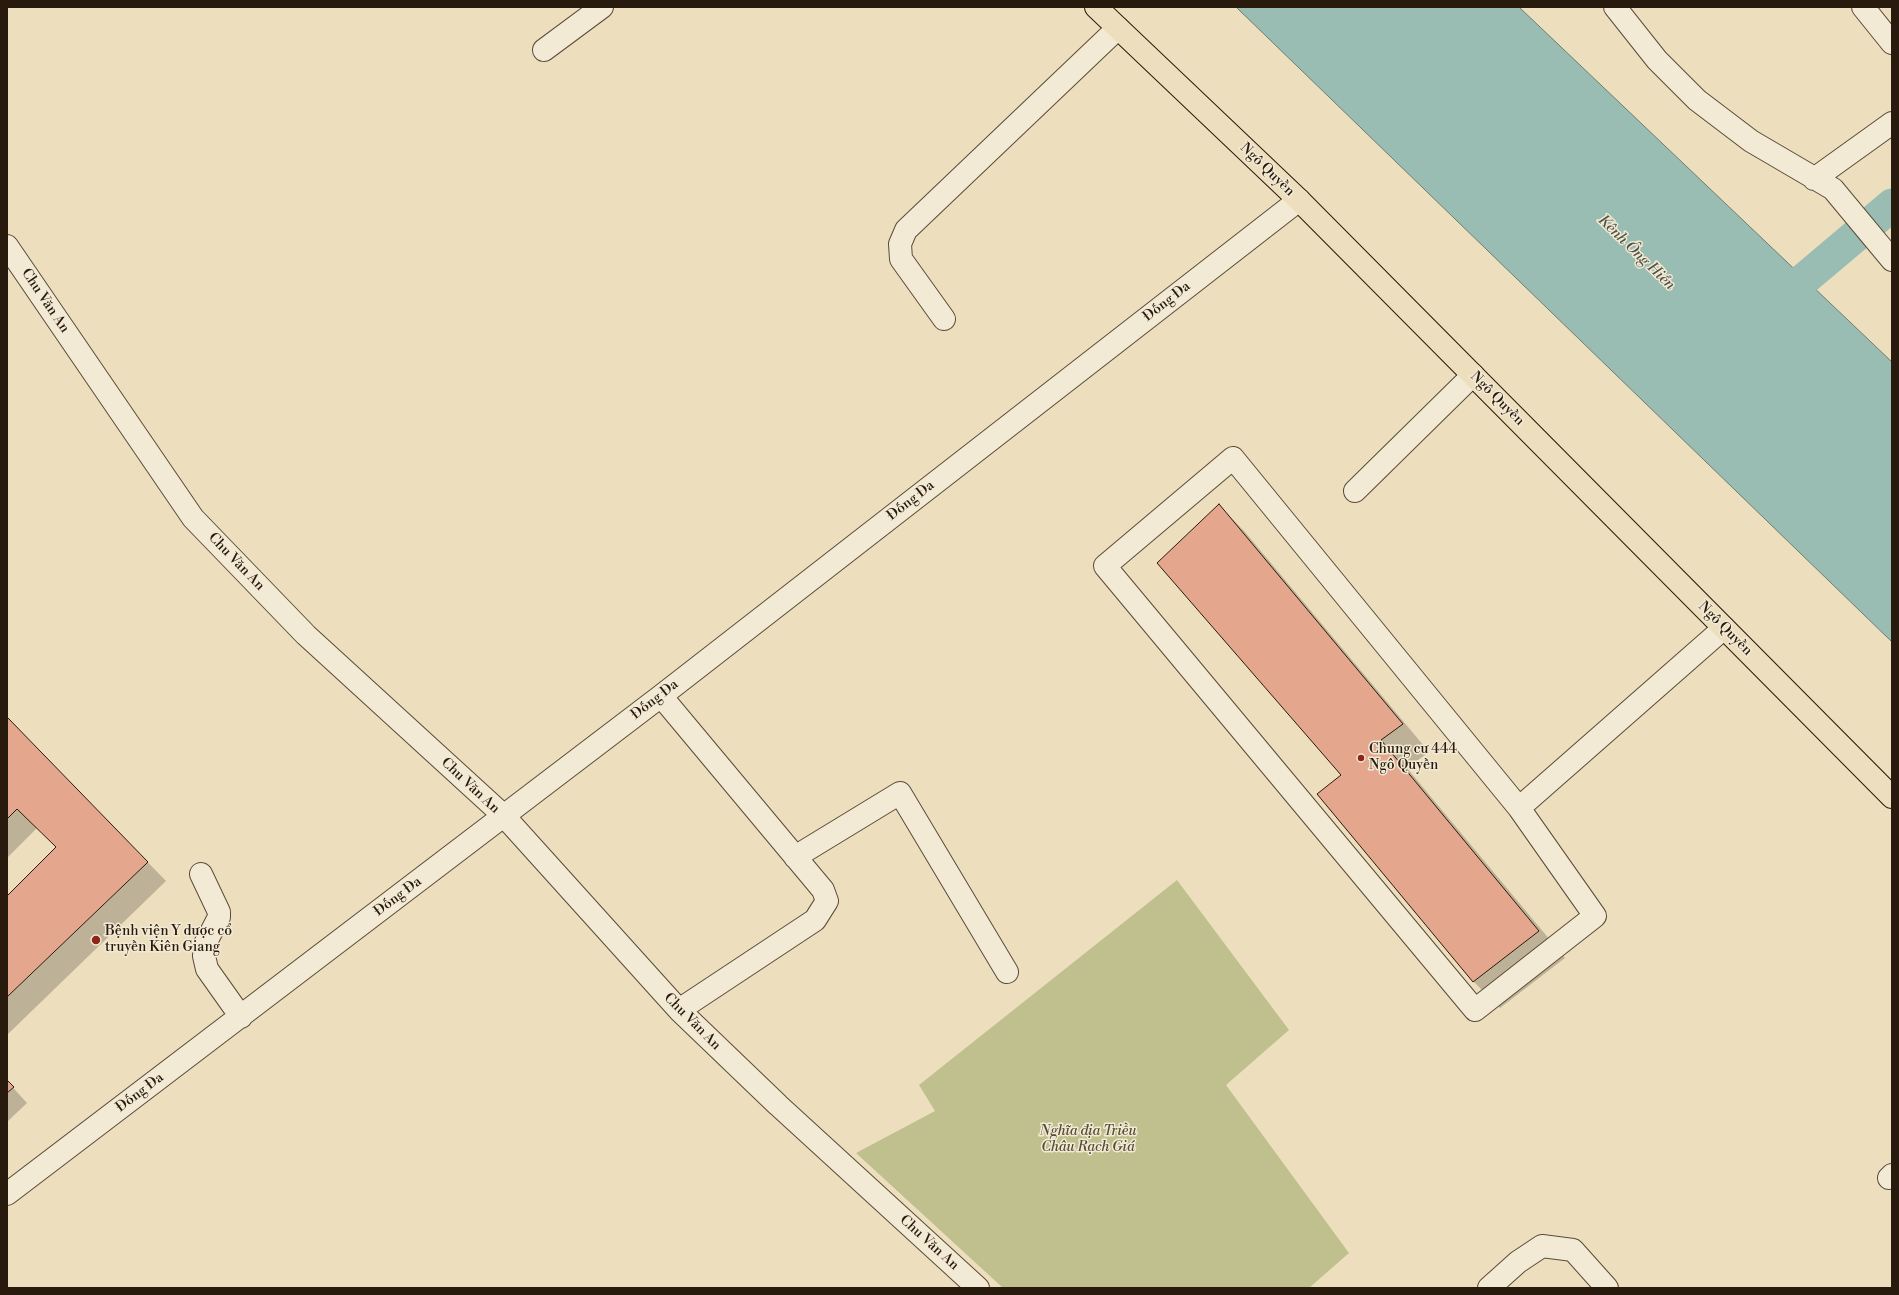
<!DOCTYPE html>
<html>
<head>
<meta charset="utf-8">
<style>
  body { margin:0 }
  #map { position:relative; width:1899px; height:1295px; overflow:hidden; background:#eddfbe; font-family:"Libre Bodoni",serif }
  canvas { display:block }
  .frame { position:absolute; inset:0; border:8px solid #281a0c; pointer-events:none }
</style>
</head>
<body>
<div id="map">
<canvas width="1899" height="1295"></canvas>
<div class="frame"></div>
</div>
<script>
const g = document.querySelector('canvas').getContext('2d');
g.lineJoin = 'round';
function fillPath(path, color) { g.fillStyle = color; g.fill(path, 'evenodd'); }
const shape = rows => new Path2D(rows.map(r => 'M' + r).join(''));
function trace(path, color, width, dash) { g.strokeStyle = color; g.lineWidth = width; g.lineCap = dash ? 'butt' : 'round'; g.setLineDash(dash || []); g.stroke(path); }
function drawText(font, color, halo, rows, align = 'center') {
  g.font = font + ' "Libre Bodoni",serif'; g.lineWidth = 3; g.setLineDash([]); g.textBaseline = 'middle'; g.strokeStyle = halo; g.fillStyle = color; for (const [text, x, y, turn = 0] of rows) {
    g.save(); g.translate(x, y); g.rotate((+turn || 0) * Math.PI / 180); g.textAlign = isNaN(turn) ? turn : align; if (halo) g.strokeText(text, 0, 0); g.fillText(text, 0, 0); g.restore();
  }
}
fillPath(shape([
  [1177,880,1289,1030,1226,1085,1349,1253,1309,1288,1003,1288,856,1153,935,1111,919,1085]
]), '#bfc08d');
const water = shape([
  [1236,7,1519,7,1892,362,1892,642,1236,7]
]);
fillPath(water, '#99bdb2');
trace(water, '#6c7c70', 1);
fillPath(shape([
  [1219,505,1245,532,1429,752,1407,768,1565,958,1500,1008,1473,981,1342,775],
  [7,718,166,881,7,1035,7,897,57,847,37,828,7,858],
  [7,1081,27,1103,8,1121,7,1120]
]), '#0003');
trace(shape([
  [1770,308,1892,205]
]), '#99bdb2', 33);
const building = shape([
  [1219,504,1403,724,1381,740,1539,931,1473,982,1317,794,1341,775,1157,563,1219,504],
  [7,717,148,862,7,997,7,896,56,847,17,809,7,819,7,717],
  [7,1080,14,1087,7,1093,7,1080]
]);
fillPath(building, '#e4a78e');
trace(building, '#281a0c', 1);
const minor = shape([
  [1615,7,1657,60,1697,100,1751,141,1833,189,1892,260],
  [1863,7,1892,43],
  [544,50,602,7],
  [1814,179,1892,123],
  [7,246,193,518,306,635,504,816,679,1010,778,1105,978,1288],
  [944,319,901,259,900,244,906,230,1118,28],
  [1233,458,1519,808,1595,916,1475,1010,1105,566,1233,458],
  [1355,491,1473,375],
  [661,696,823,890,827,901,815,920,679,1010],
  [1519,808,1724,628],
  [795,857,900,793,1007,972],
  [201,874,219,912,219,917,205,944,204,956,207,969,241,1017],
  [1889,1178,1892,1175],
  [7,1194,661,696,1299,200],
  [1489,1288,1518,1262,1542,1246,1573,1250,1607,1288]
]);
const major = shape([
  [1096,7,1299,200,1892,797]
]);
trace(minor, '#594b38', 24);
trace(major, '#281a0c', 24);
trace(minor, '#f3ead5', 22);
trace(major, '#eddfbe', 22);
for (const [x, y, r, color] of [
  [1361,758,4,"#8f2418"],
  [96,940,5,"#8f2418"]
]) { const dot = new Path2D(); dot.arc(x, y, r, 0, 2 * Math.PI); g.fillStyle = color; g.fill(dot); trace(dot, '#f3ead5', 1.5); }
drawText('14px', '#281a0c', '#f3ead5', [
  ["Ngô Quyền",1267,170,44],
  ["Chu Văn An",45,301,56],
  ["Đống Đa",1167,302,-38],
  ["Ngô Quyền",1497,399,45],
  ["Đống Đa",911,501,-38],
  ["Chu Văn An",236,562,46],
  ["Ngô Quyền",1725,629,45],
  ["Đống Đa",655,700,-38],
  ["Chu Văn An",470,786,43],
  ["Đống Đa",398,897,-37],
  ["Chu Văn An",692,1022,45],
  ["Đống Đa",140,1093,-37],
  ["Chu Văn An",929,1243,42]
]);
drawText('14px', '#281a0c', '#f3ead5', [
  ["Chung cư 444",1369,750],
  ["Ngô Quyền",1369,766],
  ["Bệnh viện Y dược cổ",105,932],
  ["truyền Kiên Giang",105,948]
], 'left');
drawText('italic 14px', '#554c33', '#f3ead5', [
  ["Nghĩa địa Triều",1088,1132],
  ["Châu Rạch Giá",1088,1148]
]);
drawText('italic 15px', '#505346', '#f3ead5', [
  ["Kênh Ông Hiển",1636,253,44]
]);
</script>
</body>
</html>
